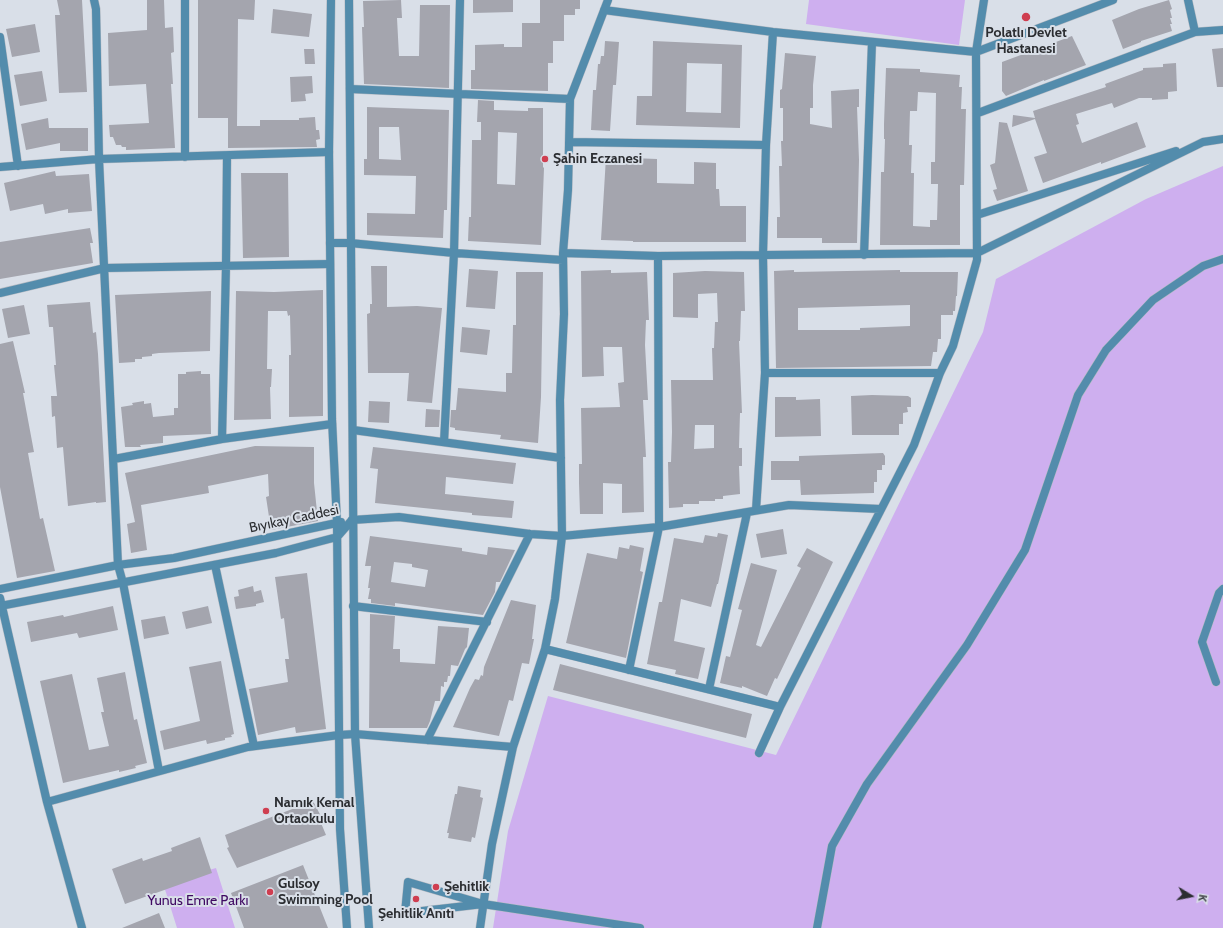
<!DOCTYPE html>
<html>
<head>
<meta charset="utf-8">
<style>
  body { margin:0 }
  #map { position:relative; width:1223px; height:928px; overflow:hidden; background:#d9dfe8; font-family:Cabin,sans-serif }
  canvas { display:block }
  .north { position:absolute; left:1171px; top:876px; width:40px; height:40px; -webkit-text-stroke:3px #d9dfe8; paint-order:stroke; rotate:100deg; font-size:11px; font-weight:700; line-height:16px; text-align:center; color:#2b2d31 }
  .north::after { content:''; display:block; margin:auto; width:14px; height:18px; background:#2b2d31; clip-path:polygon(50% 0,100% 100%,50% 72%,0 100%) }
</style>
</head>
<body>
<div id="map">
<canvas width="1223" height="928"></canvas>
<div class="north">K</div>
</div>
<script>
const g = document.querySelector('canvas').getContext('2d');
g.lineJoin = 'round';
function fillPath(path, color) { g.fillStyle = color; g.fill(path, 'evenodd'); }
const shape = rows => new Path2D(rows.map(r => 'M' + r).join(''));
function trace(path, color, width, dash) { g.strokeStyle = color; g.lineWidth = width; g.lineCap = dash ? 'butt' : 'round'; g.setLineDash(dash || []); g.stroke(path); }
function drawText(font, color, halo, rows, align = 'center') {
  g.font = font + ' Cabin,sans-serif'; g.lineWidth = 4; g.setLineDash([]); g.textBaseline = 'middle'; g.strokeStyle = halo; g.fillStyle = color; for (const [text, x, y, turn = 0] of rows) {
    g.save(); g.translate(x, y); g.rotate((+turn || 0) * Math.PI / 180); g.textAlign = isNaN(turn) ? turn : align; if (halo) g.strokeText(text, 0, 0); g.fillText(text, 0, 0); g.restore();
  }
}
fillPath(shape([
  [809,0,965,0,959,45,806,24],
  [1223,166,1223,928,493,928,508,831,548,696,776,755,983,332,996,279,1146,199],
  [216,868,235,928,177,928,163,883]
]), '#ceafef');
fillPath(shape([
  [57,0,82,0,87,92,59,93,55,15,60,15],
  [147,0,164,0,165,28,173,27,174,52,171,53,173,84,171,84,175,148,126,150,126,147,122,147,121,145,116,145,113,137,110,137,109,125,149,123,146,84,109,86,108,33,147,30],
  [198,0,255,0,254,20,238,19,237,126,260,126,260,120,299,120,299,118,315,117,316,130,319,130,320,139,316,140,317,147,228,148,228,118,198,118],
  [401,0,402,18,397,18,399,56,419,56,420,5,450,5,449,88,364,84,362,27,364,27,363,1],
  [473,0,513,0,513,12,473,13],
  [540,0,580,0,580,9,575,9,575,15,564,15,564,41,553,41,553,63,548,63,548,91,471,89,471,70,475,70,475,45,504,44,504,47,522,47,522,23,540,23],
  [1169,0,1172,9,1170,10,1172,18,1170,18,1172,24,1170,24,1172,31,1141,41,1141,42,1123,49,1112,20,1139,9],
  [273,9,312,14,309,37,271,33],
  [35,24,40,52,12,57,6,29],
  [1072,36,1086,65,1044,81,1044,80,1006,96,1002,91,1002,62],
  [605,41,619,42,616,85,613,85,610,131,591,130,593,90,596,90,598,64,600,64,601,56,604,56],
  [653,41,742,45,740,128,636,125,637,96,652,96],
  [687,63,722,64,721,113,686,112],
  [1223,48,1223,87,1217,87,1212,49],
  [304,49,314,49,315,64,305,64],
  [785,53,816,56,813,85,813,108,810,108,810,124,832,128,831,91,859,89,859,107,857,107,859,160,857,243,822,243,822,238,777,238,777,217,780,217,779,166,782,166,781,141,783,141,783,108,780,108,780,90,782,89],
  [1176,63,1177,91,1168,92,1168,99,1152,100,1152,98,1139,98,1114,108,1112,103,1076,114,1079,124,1076,125,1082,143,1137,122,1146,147,1101,164,1101,162,1043,183,1034,157,1047,153,1035,119,1012,127,1013,115,1035,118,1033,111,1106,87,1105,84,1143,70,1143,68,1163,67,1163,64],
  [886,68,920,69,920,72,960,75,959,87,962,87,961,109,966,109,964,185,960,185,960,245,880,245,881,172,884,172,885,139,884,139,884,124],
  [918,92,936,93,935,162,931,162,931,184,938,184,937,220,930,220,930,227,913,226,914,173,911,173,912,145,909,145,910,111,917,111],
  [42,71,47,101,20,106,14,75],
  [312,76,313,93,305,94,306,101,291,102,290,77],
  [478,100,494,101,494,110,528,111,528,108,543,108,543,167,544,168,541,245,468,241,469,217,471,217,472,140,481,140,481,122,477,122],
  [498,132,517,133,515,185,497,184],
  [367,107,449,110,447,210,444,210,443,238,367,235,367,213,415,214,416,176,364,175,364,159,367,159],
  [379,127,399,127,401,160,379,159],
  [48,118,49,128,88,128,88,151,60,151,60,143,26,150,21,124],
  [999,122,1007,123,1028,191,997,201,993,190,997,189,990,165,995,163],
  [606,157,657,159,657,183,694,184,694,162,716,163,716,189,719,189,720,206,746,206,746,242,633,242,633,241,601,240],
  [55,171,56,176,89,174,92,211,68,213,68,209,45,214,43,204,10,211,4,183],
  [241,173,288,173,289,257,243,258],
  [90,228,93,243,90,243,93,263,0,279,0,242],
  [371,266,387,266,387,307,417,306,442,308,432,403,407,401,409,373,368,373,367,314,370,313,370,304,372,304],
  [469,269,498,271,495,309,466,307],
  [611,270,611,273,647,272,649,320,646,320,645,345,648,400,643,400,646,457,643,457,644,512,622,513,622,484,603,483,603,514,580,514,579,483,579,464,582,464,581,408,620,407,618,383,624,382,622,347,603,347,604,376,582,377,581,271],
  [794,270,794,272,900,270,900,272,958,272,957,296,956,296,955,311,953,311,953,315,941,315,941,339,938,339,937,352,933,352,931,366,776,368,774,271],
  [910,305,910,326,860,328,860,330,798,330,798,308],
  [705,271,744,272,745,311,741,311,740,341,739,341,742,413,740,413,739,448,742,448,742,466,739,466,740,494,723,496,723,499,715,499,715,501,699,501,699,504,683,504,683,507,669,508,668,462,671,462,672,432,671,380,713,380,712,348,714,348,715,322,718,322,717,293,698,294,698,318,673,317,673,273],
  [695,425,714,425,714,448,694,449],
  [516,272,543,272,541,397,538,443,500,439,501,435,455,430,455,428,450,427,451,410,456,410,458,388,506,392,506,373,512,373,513,325,516,325],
  [323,290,323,416,289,417,289,355,291,355,290,315,288,316,287,311,268,311,267,369,272,369,271,387,270,387,271,419,234,420,236,291,274,292],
  [211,291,210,351,159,353,152,354,152,356,142,357,142,359,135,359,135,362,119,363,115,295],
  [90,302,93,333,96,332,98,354,106,502,96,503,96,502,68,506,63,447,57,448,55,416,52,417,51,396,57,396,54,365,56,365,53,327,49,327,47,305],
  [24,305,30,334,8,338,2,309],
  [462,327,490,330,487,355,460,352],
  [13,341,25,393,23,393,34,452,28,453,40,519,43,518,55,571,17,578,0,487,0,344],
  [201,371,201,374,210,374,211,434,163,436,163,443,140,445,141,447,125,447,121,407,133,405,132,403,144,401,144,404,151,403,153,417,174,415,174,408,178,408,178,374,186,374,186,372],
  [872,395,908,396,911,398,911,407,907,407,908,412,903,413,903,424,899,424,899,435,852,435,851,396],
  [775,397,796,397,796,400,820,399,821,436,775,437],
  [369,401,390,402,389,423,368,422],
  [426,409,440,410,439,427,425,427],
  [255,446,314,447,314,483,318,521,271,530,266,497,269,496,268,474,208,486,209,493,141,505,147,550,131,553,127,524,135,522,125,473],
  [373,447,516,463,513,484,446,477,445,494,514,501,512,518,472,515,472,513,375,503,378,469,370,468],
  [883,453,885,456,885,465,882,465,882,470,877,470,877,482,874,482,874,493,801,495,800,480,771,480,771,461,799,461,799,456],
  [783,529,787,554,761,558,756,534],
  [718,533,728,535,718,584,717,584,711,607,681,599,674,641,705,648,698,679,675,674,676,670,647,664,659,602,662,602,674,538,703,543,705,535,717,537],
  [370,536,462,548,462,551,487,555,488,547,515,550,500,582,496,582,495,592,483,615,395,603,395,606,371,603,371,599,368,599,370,588,368,588,371,566,365,566],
  [394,562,412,564,412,567,428,570,425,587,391,582],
  [630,545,644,548,640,571,643,572,626,658,566,643,587,553,617,559,619,547,629,549],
  [807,548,833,562,777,679,775,678,767,696,742,686,742,688,720,683,726,656,730,657,742,610,738,609,751,563,777,570,756,645,761,647,801,568,797,566],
  [307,573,326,729,296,733,295,727,258,735,249,689,288,682,285,659,289,659,284,618,281,619,275,577],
  [253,586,254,592,261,590,264,602,256,604,256,606,236,609,234,597,239,596,238,590],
  [511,600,536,605,532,639,534,639,529,664,522,663,513,701,509,700,499,736,453,727,470,688,475,679,479,680,481,675,483,676,484,667],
  [113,606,118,630,79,638,77,633,31,642,27,622,63,615,64,617],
  [208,606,212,623,186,629,182,612],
  [370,614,395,616,393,649,400,649,400,662,435,664,438,626,469,628,467,647,465,649,458,666,451,665,450,676,448,676,447,682,444,682,444,687,441,686,440,701,435,701,430,721,427,728,369,728],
  [165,616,169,634,144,639,141,620],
  [221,661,234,734,231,735,232,737,225,738,225,740,207,744,206,740,164,750,160,731,200,721,189,667],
  [560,664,752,714,746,738,553,690],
  [125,672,134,720,137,719,147,763,135,766,136,768,119,772,119,770,63,783,40,681,72,674,89,750,109,746,101,712,104,712,97,678],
  [458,786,481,790,480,797,483,798,475,838,472,837,471,842,448,838,449,833,447,833,455,794,457,794],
  [313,801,324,822,321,823,326,835,237,868,227,848,229,847,225,835],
  [200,837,212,873,125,904,112,869,142,858,143,861,172,851,171,848],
  [303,865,328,928,244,928,231,893],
  [159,913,165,928,122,928]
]), '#a4a5ae');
const minor = shape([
  [94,0,96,9,99,159,118,565,123,583,159,771],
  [185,0,185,157],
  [1188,0,1195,32],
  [604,10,773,32,976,52,1113,0],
  [0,37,18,166],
  [350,89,570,99],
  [978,113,1195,32,1223,30],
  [569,142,766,145],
  [0,167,99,159,329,152],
  [977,215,1176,151],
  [330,243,350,243,454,253,563,260],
  [563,253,658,256,977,253,1203,142,1223,139],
  [864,255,872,42],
  [0,293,105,268,330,264],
  [765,373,940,373],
  [353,430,561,458],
  [222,439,226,266,227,156],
  [444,442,454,253,460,0],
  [114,459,222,439,332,424],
  [756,510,765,373,763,255,766,145,773,32],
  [352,520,399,517,530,534,562,536,659,527,789,505,880,509],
  [215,565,254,746],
  [0,598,47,802,82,928],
  [353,606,487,622],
  [545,649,780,707],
  [629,670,659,527,658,256],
  [1216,682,1202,642,1219,593,1223,589],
  [709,689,747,513],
  [427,740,530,534],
  [759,753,780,707,914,445,940,373,953,346,977,260,976,52,984,0],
  [47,802,248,747,339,735,355,734,513,747],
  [483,904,405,913,408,882,483,904,640,928],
  [480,928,492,844,513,747,545,649,555,599,562,536,560,400,564,314,563,253,568,190,570,99,608,0],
  [817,928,832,846,867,784,967,645,1025,550,1078,395,1106,350,1153,300,1203,266,1223,259]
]);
const tertiary = shape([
  [331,0,329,152,332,419,337,523,340,829,347,928],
  [349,0,355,734,369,928],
  [0,589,118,565,174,558,341,522],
  [0,606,276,553,337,537,352,520]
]);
trace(minor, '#b6bbc3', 9);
trace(tertiary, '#b6bbc3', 9);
trace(minor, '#538cac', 8);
trace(tertiary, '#538cac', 8);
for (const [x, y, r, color] of [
  [1026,17,5,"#cf3e50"],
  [545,159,4,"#cf3e50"],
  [266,811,4,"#cf3e50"],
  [436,887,4,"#cf3e50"],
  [270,892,4,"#cf3e50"],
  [416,899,4,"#cf3e50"]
]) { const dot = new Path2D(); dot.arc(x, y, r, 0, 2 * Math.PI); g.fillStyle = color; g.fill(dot); trace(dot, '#d9dfe8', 1.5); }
drawText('bold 14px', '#2b2d31', '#d9dfe8', [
  ["Polatlı Devlet",1026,33,"center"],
  ["Hastanesi",1026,49,"center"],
  ["Şahin Eczanesi",553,159],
  ["Namık Kemal",274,803],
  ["Ortaokulu",274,819],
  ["Gulsoy",278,884],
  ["Swimming Pool",278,900],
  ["Şehitlik",444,887],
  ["Şehitlik Anıtı",416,914,"center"]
], 'left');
drawText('14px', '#2b2d31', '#d9dfe8', [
  ["Bıyıkay Caddesi",294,519,-12]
]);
drawText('14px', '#3f0962', '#d9dfe8', [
  ["Yunus Emre Parkı",198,901]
]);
</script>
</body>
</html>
